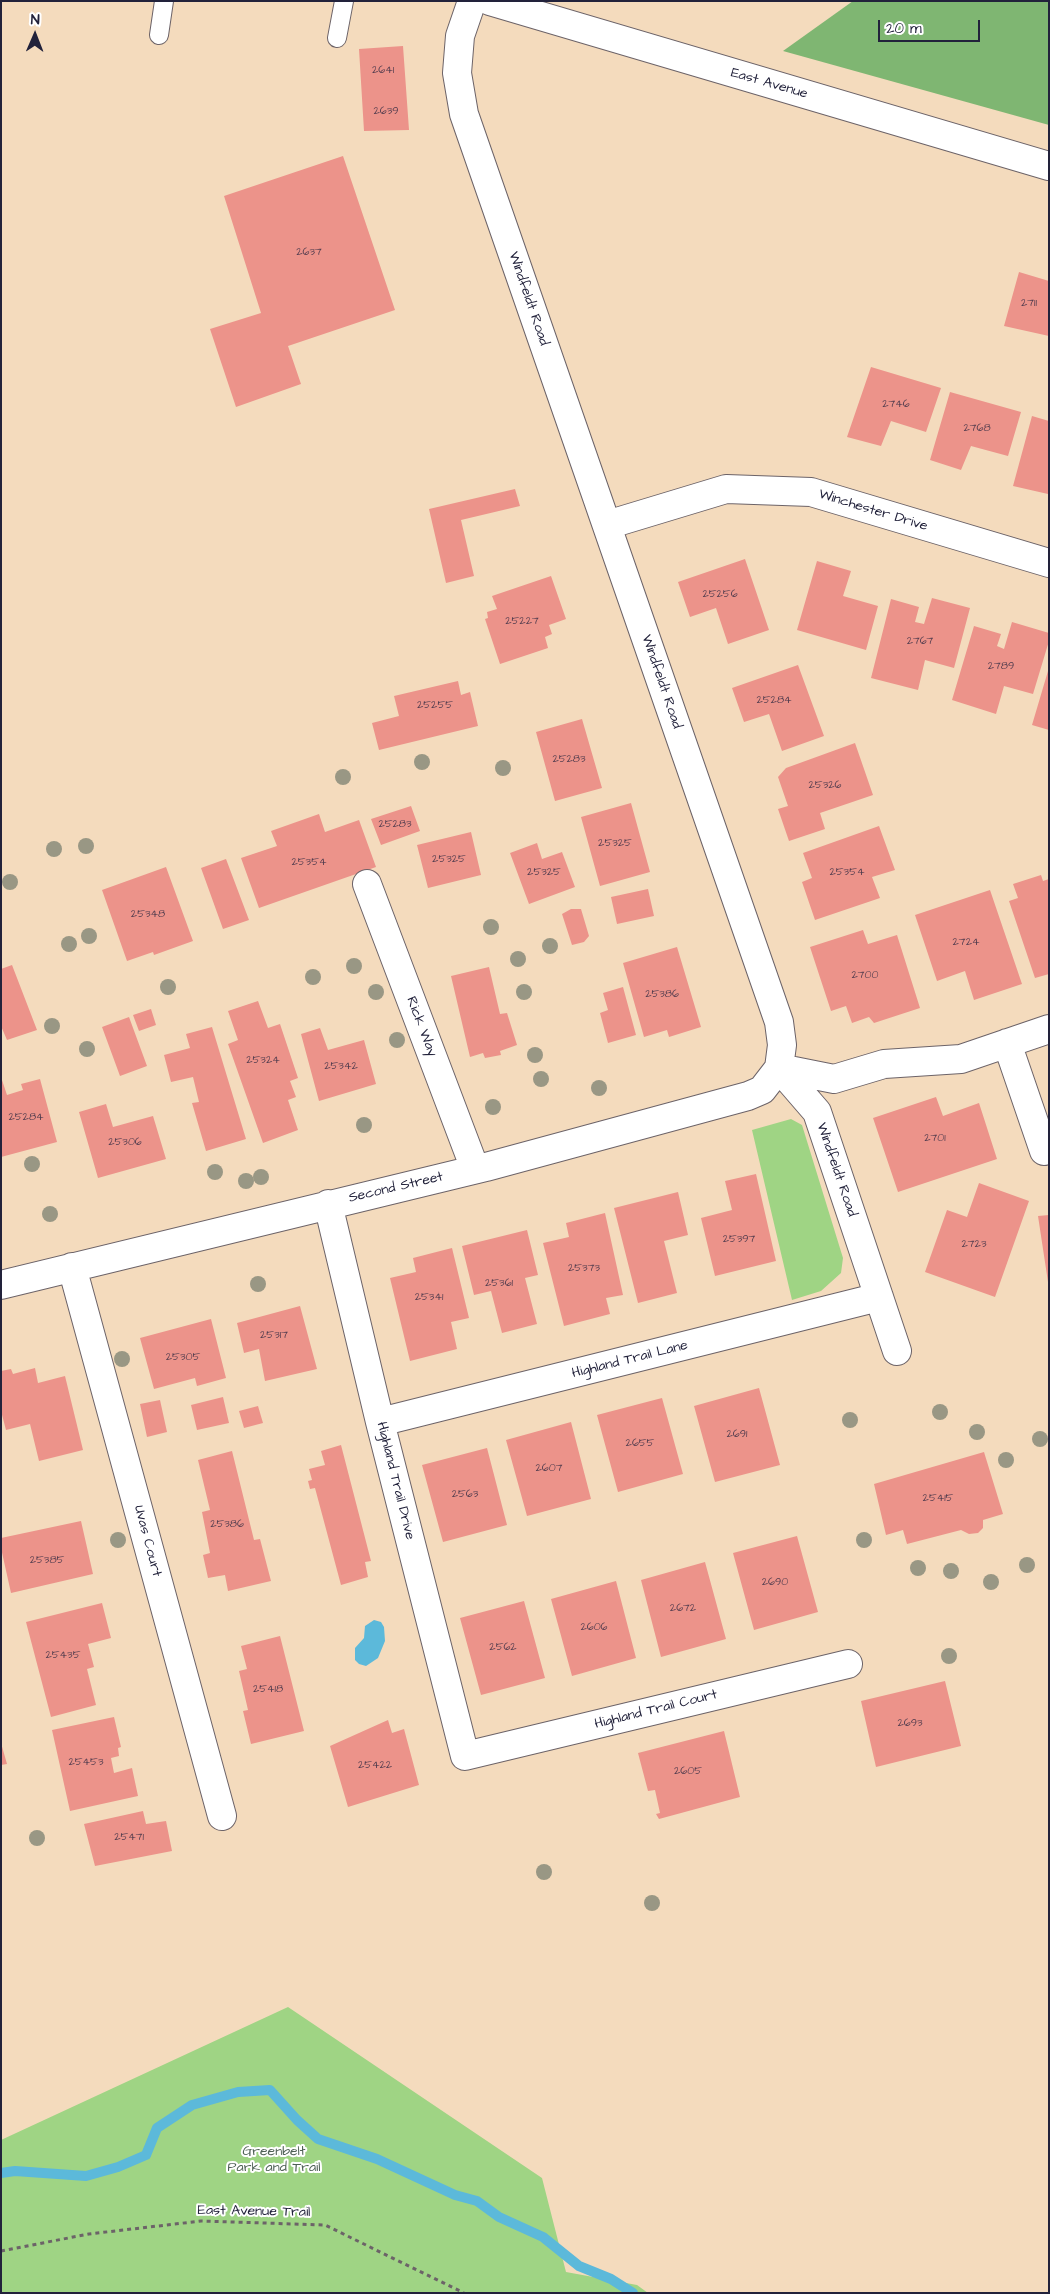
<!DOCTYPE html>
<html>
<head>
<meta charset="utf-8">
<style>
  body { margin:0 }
  #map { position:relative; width:1050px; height:2294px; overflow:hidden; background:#f4dbbd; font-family:"Architects Daughter",sans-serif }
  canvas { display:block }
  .frame { position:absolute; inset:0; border:2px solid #22223b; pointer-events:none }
  .north { position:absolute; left:10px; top:10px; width:50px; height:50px; -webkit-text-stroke:4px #fff; paint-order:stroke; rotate:1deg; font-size:14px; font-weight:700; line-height:20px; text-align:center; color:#22223b }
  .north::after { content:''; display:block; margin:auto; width:18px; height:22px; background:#22223b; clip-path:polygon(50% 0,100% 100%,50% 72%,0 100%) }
  .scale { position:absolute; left:878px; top:20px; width:102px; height:22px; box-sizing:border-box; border:2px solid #22223b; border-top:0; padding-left:6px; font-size:15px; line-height:18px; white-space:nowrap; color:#22223b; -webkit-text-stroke:4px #fff; paint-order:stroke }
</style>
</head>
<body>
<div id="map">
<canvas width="1050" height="2294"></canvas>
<div class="frame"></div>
<div class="north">N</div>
<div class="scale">20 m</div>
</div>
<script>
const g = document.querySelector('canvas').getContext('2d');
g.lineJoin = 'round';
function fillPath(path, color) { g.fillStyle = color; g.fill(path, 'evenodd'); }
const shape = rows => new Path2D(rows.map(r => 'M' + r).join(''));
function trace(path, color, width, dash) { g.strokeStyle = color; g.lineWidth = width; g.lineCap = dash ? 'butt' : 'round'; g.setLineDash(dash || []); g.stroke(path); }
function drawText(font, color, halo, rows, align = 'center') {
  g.font = font + ' "Architects Daughter",sans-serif'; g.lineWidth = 4; g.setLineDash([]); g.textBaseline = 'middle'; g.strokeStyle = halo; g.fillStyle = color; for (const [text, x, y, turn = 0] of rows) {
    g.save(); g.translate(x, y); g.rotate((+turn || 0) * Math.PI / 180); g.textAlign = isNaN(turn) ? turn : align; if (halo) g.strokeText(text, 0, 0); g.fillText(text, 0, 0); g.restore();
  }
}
fillPath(shape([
  [791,1119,802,1125,843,1258,841,1273,821,1291,792,1300,752,1130],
  [288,2007,542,2178,566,2272,637,2285,648,2293,1,2293,1,2140]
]), '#9fd484');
fillPath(shape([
  [853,1,1049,1,1049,125,783,51]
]), '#7fb672');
fillPath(shape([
  [374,1620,381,1622,384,1627,385,1641,378,1658,366,1666,359,1664,355,1660,355,1648,364,1638,365,1626]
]), '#5cb9da');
trace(shape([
  [1,2173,15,2171,86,2176,118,2167,146,2155,157,2128,192,2105,238,2092,270,2090,297,2120,318,2139,377,2159,455,2195,477,2201,499,2217,543,2237,579,2266,611,2279,633,2293]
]), '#5cb9da', 10);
fillPath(shape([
  [403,46,409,130,364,131,359,49],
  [343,156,395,310,288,346,301,384,236,407,210,329,261,313,224,196],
  [1019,272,1049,281,1049,336,1004,326],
  [871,367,941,388,926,432,891,421,881,446,847,437],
  [950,392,1021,412,1008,456,971,446,961,470,930,460],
  [1032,416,1049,421,1048,494,1013,486],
  [515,489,520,506,461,520,474,576,446,583,429,509],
  [745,559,769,630,728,644,716,608,690,617,678,582],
  [817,561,851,571,843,596,878,606,866,650,797,630],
  [551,576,566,619,549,625,552,634,545,637,548,648,500,664,485,619,488,618,487,612,497,609,492,596],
  [932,598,970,608,954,668,925,660,918,690,871,678,891,599,919,607,915,622,924,624],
  [1012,622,1049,633,1049,641,1033,694,1004,686,996,714,952,700,974,626,1001,634,997,646,1004,649],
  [798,665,824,736,782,751,769,714,744,722,732,688],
  [1048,671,1049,671,1049,730,1032,725],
  [458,681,461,695,470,692,478,726,379,750,372,723,399,716,394,696],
  [582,719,602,788,555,801,536,732],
  [855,743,873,795,820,813,825,829,789,841,778,809,788,806,778,777,786,768],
  [631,803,650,872,600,886,581,817],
  [411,806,420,831,381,845,371,819],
  [319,814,325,832,359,820,376,867,259,908,241,858,277,846,271,831],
  [879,826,895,870,872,877,880,898,815,920,802,882,812,878,803,853],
  [471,832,481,875,428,888,417,845],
  [537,843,542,859,562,852,575,887,529,904,510,853],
  [226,859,249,920,223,929,201,868],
  [166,867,193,941,154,955,153,952,127,961,102,890],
  [1041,875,1043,881,1049,879,1049,974,1035,978,1009,901,1018,898,1013,884],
  [648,889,654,916,617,924,611,897],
  [990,890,1022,984,974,1000,965,971,937,981,915,915],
  [571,909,581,909,589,936,584,942,572,945,562,914],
  [863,930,868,944,897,935,920,1008,874,1023,869,1017,852,1023,846,1006,831,1011,810,947],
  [677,947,701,1027,669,1037,667,1030,644,1037,623,963],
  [12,965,37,1030,7,1040,1,1026,1,969],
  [489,967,500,1014,507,1013,517,1045,500,1051,501,1055,485,1058,483,1053,470,1057,451,976],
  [623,987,636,1035,608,1043,600,1013,608,1010,603,993],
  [258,1001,268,1028,280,1024,298,1078,290,1081,296,1097,288,1100,298,1130,263,1143,228,1044,238,1040,228,1011],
  [151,1009,156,1025,139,1031,133,1015],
  [129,1017,147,1066,120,1076,102,1027],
  [212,1027,246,1139,206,1151,192,1103,199,1102,193,1077,171,1082,164,1055,190,1048,186,1034],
  [320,1028,328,1050,364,1040,376,1084,319,1101,301,1034],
  [1,1077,7,1095,23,1090,21,1084,40,1079,57,1142,1,1157],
  [936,1097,943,1116,979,1103,997,1159,898,1192,873,1118],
  [106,1104,113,1127,153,1116,166,1159,98,1178,79,1112],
  [756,1174,776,1261,715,1276,701,1218,732,1210,725,1181],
  [979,1183,1029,1201,995,1297,925,1272,947,1210,967,1217],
  [678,1192,688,1235,664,1241,677,1293,638,1303,614,1208],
  [605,1213,623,1295,606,1298,610,1314,564,1326,543,1243,569,1237,566,1223],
  [1049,1215,1049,1282,1048,1282,1038,1216],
  [527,1230,538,1275,525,1278,537,1324,502,1333,491,1291,474,1295,462,1246],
  [452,1248,469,1318,451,1322,457,1349,410,1361,390,1278,416,1272,413,1258],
  [300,1306,317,1369,265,1381,259,1349,244,1353,237,1323],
  [211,1319,226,1378,197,1386,195,1378,154,1389,140,1338],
  [35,1368,38,1383,65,1376,83,1450,39,1461,30,1424,6,1430,1,1411,1,1371,11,1369,13,1374],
  [759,1388,780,1465,715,1482,694,1406],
  [223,1397,229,1423,197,1430,191,1405],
  [662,1398,683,1474,618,1492,597,1415],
  [160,1400,167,1432,147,1437,140,1404],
  [258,1406,263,1423,244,1428,239,1411],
  [571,1422,591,1499,527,1516,506,1440],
  [341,1445,371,1561,365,1562,368,1577,341,1585,315,1488,310,1489,308,1481,312,1480,309,1469,325,1465,321,1451],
  [487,1448,507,1525,443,1542,422,1465],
  [232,1451,254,1540,260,1539,271,1581,228,1591,225,1575,208,1578,203,1555,210,1553,202,1512,210,1510,198,1460],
  [984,1452,1003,1514,983,1520,983,1528,978,1533,969,1534,961,1530,907,1544,903,1530,886,1535,874,1484],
  [81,1521,93,1574,11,1593,1,1548,1,1538],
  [797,1536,818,1612,754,1630,733,1553],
  [705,1562,726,1639,661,1657,641,1580],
  [616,1581,636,1658,572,1676,551,1599],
  [524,1601,545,1678,481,1695,460,1618],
  [102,1603,111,1638,88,1644,94,1667,87,1669,96,1705,51,1717,26,1622],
  [280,1636,304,1731,251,1744,243,1711,248,1710,239,1671,247,1669,241,1646],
  [945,1681,961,1746,876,1767,861,1701],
  [114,1717,121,1747,118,1748,119,1756,111,1758,114,1773,132,1768,138,1796,70,1811,52,1730],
  [388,1720,392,1733,404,1729,419,1785,348,1807,330,1746],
  [724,1731,740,1797,659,1819,656,1814,660,1813,655,1790,648,1791,638,1753],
  [1,1743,7,1764,1,1765],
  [143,1811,146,1824,166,1821,172,1851,95,1866,84,1824]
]), '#ec938a');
const lane = shape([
  [159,35,164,1],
  [337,38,344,1]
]);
const street = shape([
  [472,1,460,36,457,73,464,114,779,1022,782,1045,779,1068,817,1112,897,1351],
  [607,525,726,489,811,492,1049,563],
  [367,884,475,1169],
  [1007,1043,1044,1151],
  [779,1068,834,1079,884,1064,961,1059,1049,1029],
  [328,1204,380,1422,465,1756,848,1664],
  [72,1267,222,1816],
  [1,1285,486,1167,748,1096,762,1090,779,1068],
  [380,1422,879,1297]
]);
const secondary = shape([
  [490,1,1049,166]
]);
trace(lane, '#6c6368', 20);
trace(street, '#6c6368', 30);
trace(secondary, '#6c6368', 30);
trace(shape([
  [1,2251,89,2234,201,2221,325,2225,464,2293]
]), '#6c6368', 3, [4, 4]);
trace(lane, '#fff', 18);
trace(street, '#fff', 28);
trace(secondary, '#fff', 28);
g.fillStyle = '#999784';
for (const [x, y] of [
  [422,762],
  [503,768],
  [343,777],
  [86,846],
  [54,849],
  [10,882],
  [491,927],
  [89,936],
  [69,944],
  [550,946],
  [518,959],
  [354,966],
  [313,977],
  [168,987],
  [376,992],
  [524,992],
  [52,1026],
  [397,1040],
  [87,1049],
  [535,1055],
  [541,1079],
  [599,1088],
  [493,1107],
  [364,1125],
  [32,1164],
  [215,1172],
  [261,1177],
  [246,1181],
  [50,1214],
  [258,1284],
  [122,1359],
  [940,1412],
  [850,1420],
  [977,1432],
  [1040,1439],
  [1006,1460],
  [118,1540],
  [864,1540],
  [1027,1565],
  [918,1568],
  [951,1571],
  [991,1582],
  [949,1656],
  [37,1838],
  [544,1872],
  [652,1903]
]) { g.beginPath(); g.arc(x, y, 8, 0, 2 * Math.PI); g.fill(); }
drawText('11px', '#543e4f', null, [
  ["2641",383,71],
  ["2639",386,112],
  ["2637",309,253],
  ["2711",1029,304],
  ["2746",896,405],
  ["2768",977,429],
  ["25256",720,595],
  ["25227",522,622],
  ["2767",920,642],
  ["2789",1001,667],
  ["25284",774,701],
  ["25255",435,706],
  ["25283",569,760],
  ["25326",825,786],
  ["25283",395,825],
  ["25325",615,844],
  ["25325",449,860],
  ["25354",309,863],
  ["25325",544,873],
  ["25354",847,873],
  ["25348",148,915],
  ["2724",966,943],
  ["2700",865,976],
  ["25386",662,995],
  ["25324",263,1061],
  ["25342",341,1067],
  ["25284",26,1118],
  ["2701",935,1139],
  ["25306",125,1143],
  ["25397",739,1240],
  ["2723",974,1245],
  ["25373",584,1269],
  ["25361",499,1284],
  ["25341",429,1298],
  ["25317",274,1336],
  ["25305",183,1358],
  ["2691",737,1435],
  ["2655",640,1444],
  ["2607",549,1469],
  ["2563",465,1495],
  ["25415",938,1499],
  ["25386",227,1525],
  ["25385",47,1561],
  ["2690",775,1583],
  ["2672",683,1609],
  ["2606",594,1628],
  ["2562",503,1648],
  ["25435",63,1656],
  ["25418",268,1690],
  ["2693",910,1724],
  ["25453",86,1763],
  ["25422",375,1766],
  ["2605",688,1772],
  ["25471",129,1838]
]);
drawText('14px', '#22223b', '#fff', [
  ["East Avenue",769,84,16],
  ["Windfeldt Road",528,299,71],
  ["Winchester Drive",873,511,17],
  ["Windfeldt Road",661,682,71],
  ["Rick Way",421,1027,69],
  ["Windfeldt Road",836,1170,71],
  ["Second Street",396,1188,-13],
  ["Highland Trail Lane",630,1360,-14],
  ["Highland Trail Drive",395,1481,76],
  ["Uvas Court",147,1541,75],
  ["Highland Trail Court",656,1710,-14],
  ["East Avenue Trail",254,2212,1]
]);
drawText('14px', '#4e6055', '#fff', [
  ["Greenbelt",274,2152],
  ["Park and Trail",274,2168]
]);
</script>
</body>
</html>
